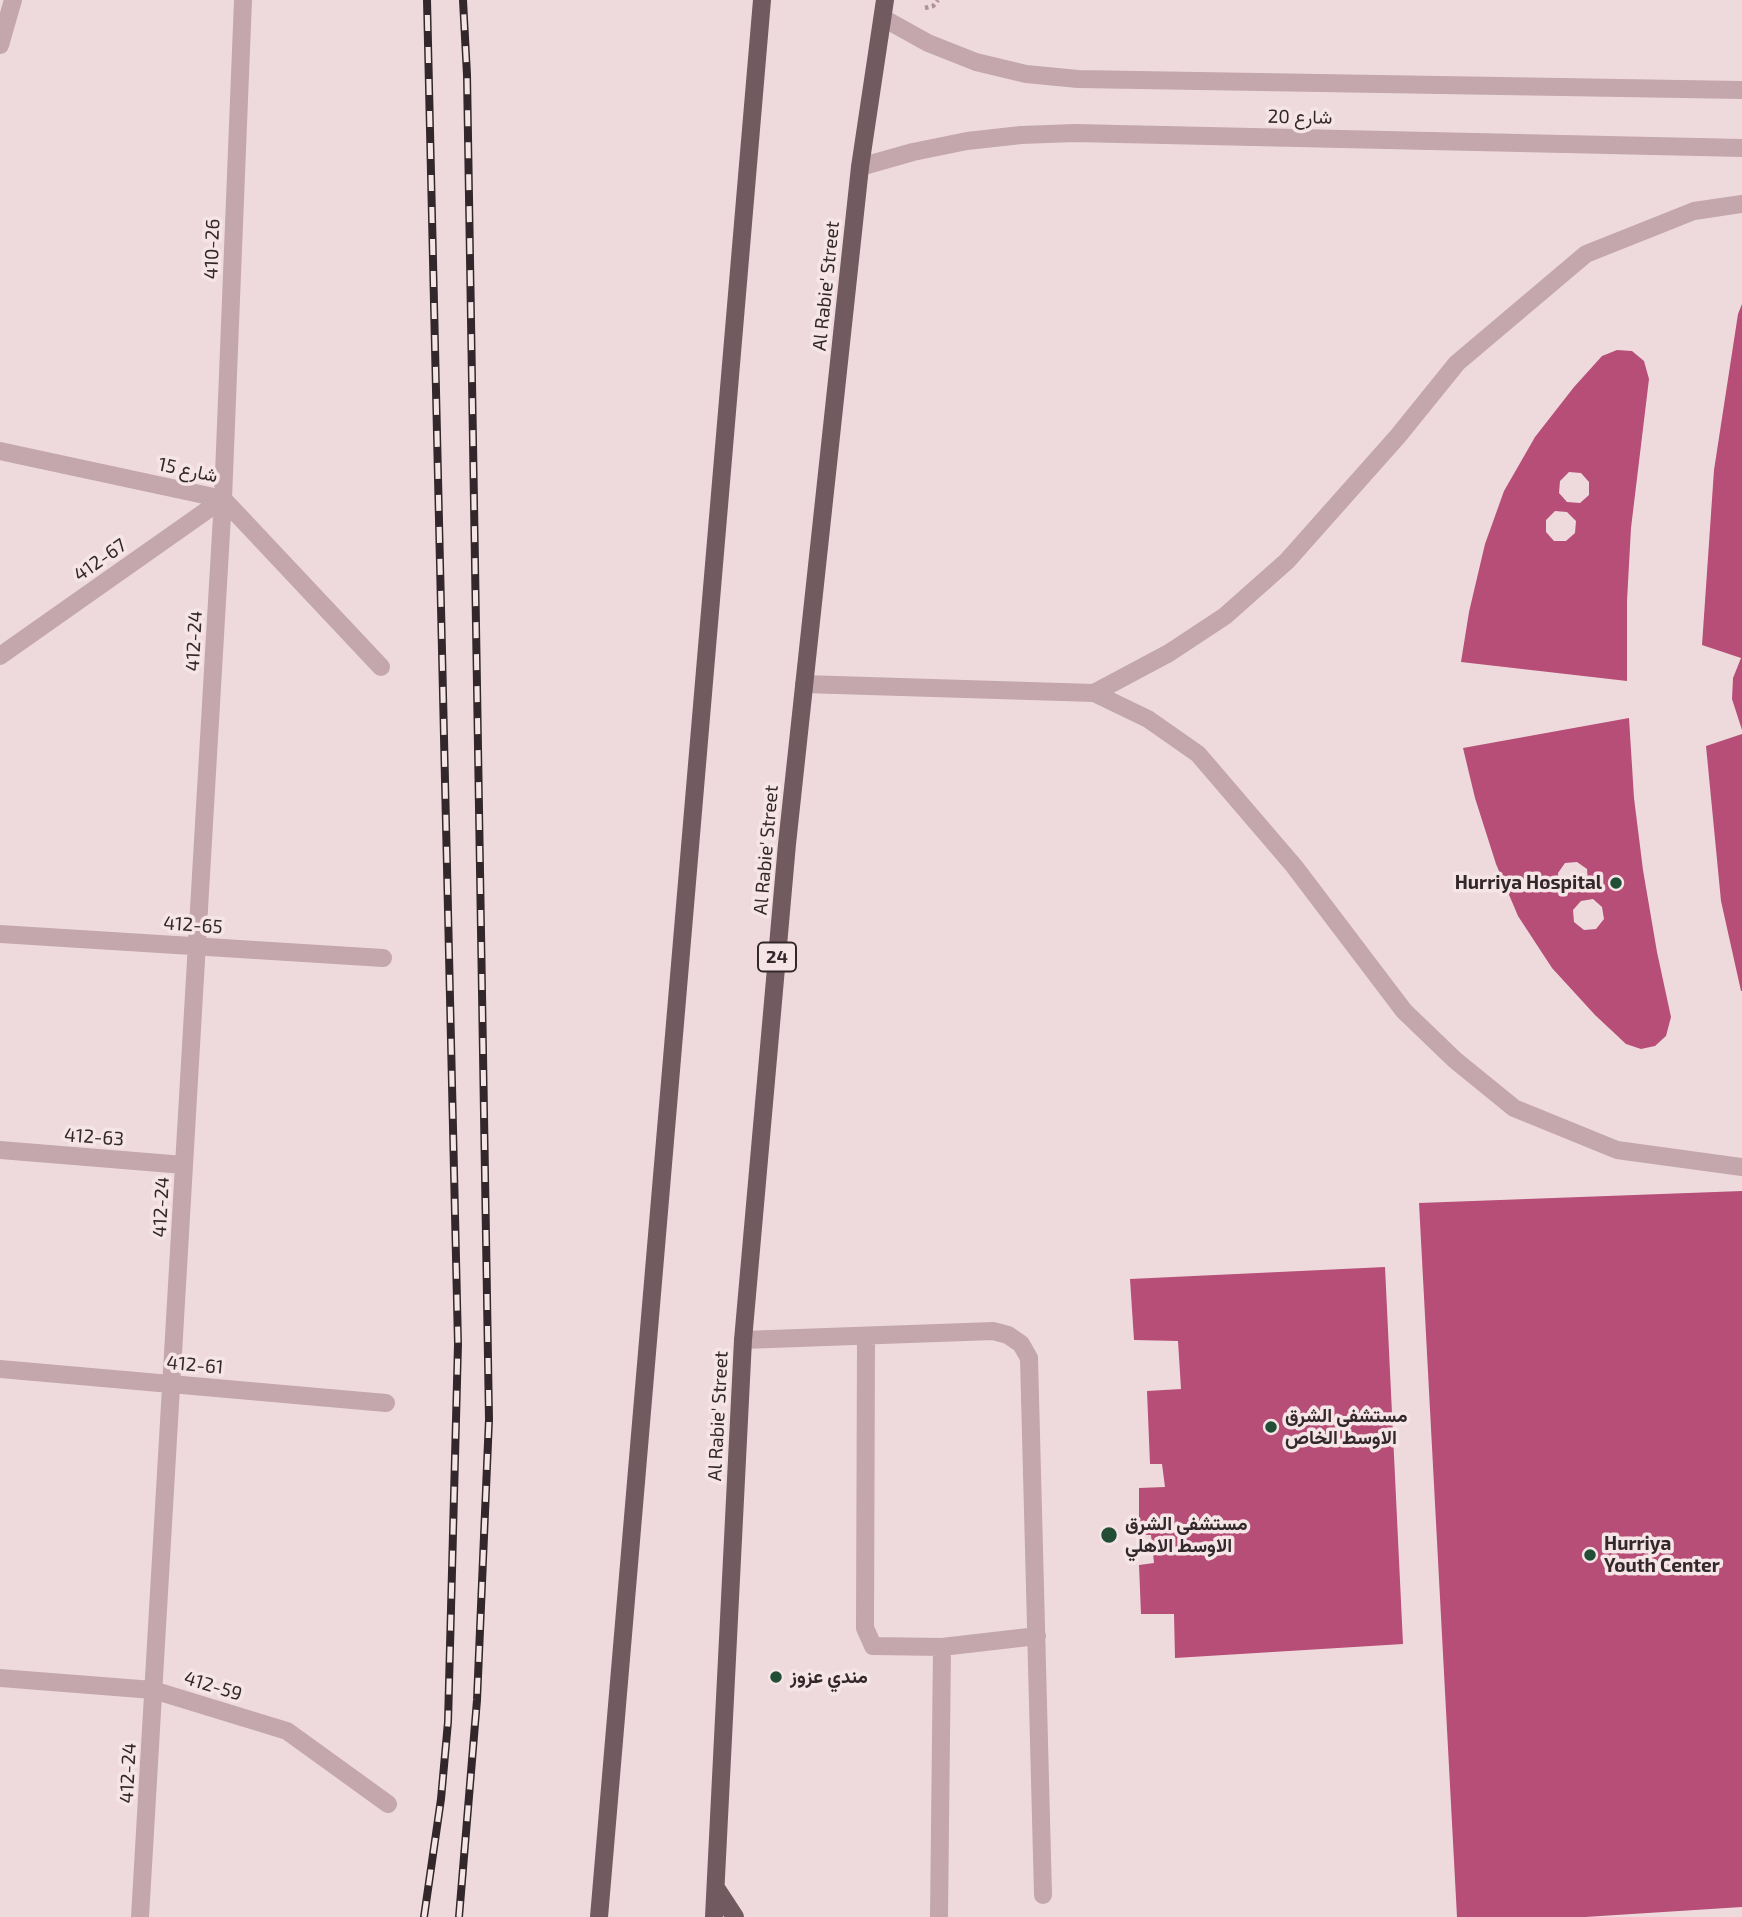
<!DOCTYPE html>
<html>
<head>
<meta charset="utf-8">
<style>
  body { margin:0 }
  canvas { display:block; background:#eedadc }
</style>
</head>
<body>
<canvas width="1742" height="1917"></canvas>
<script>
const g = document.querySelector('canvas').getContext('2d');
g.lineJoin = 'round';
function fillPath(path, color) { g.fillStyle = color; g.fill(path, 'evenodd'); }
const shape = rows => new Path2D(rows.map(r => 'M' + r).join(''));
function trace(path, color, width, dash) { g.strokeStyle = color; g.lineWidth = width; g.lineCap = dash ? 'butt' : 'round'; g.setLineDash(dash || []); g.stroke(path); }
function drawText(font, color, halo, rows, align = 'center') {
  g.font = font + ' "Exo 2",Vazirmatn,sans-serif'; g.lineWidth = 7; g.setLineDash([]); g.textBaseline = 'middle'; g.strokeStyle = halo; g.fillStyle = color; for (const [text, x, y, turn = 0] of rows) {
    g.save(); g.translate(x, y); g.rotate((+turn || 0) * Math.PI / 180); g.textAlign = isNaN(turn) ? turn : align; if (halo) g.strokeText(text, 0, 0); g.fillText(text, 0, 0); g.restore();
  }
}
fillPath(shape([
  [1742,304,1742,730,1732,699,1733,678,1741,658,1702,645,1714,470,1738,314],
  [1617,350,1632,351,1644,361,1649,379,1631,528,1627,601,1627,681,1461,662,1469,612,1485,544,1504,491,1535,437,1574,387,1602,356],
  [1569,472,1581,473,1589,482,1589,495,1580,503,1567,502,1559,493,1560,481],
  [1555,511,1567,512,1576,521,1575,533,1566,541,1554,541,1546,532,1546,520],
  [1629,718,1634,798,1643,870,1657,952,1671,1017,1666,1036,1655,1046,1641,1049,1626,1044,1595,1015,1552,968,1518,916,1496,864,1475,798,1463,748],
  [1577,862,1587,869,1588,882,1581,891,1568,892,1559,885,1558,873,1565,863],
  [1593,899,1602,907,1604,919,1596,929,1584,930,1574,922,1573,910,1581,901],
  [1742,734,1742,991,1741,991,1721,901,1706,746],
  [1742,1191,1742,1907,1585,1917,1457,1917,1419,1203],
  [1385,1267,1403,1644,1175,1658,1174,1614,1141,1614,1139,1565,1154,1563,1151,1535,1139,1535,1139,1488,1165,1487,1162,1464,1150,1464,1147,1391,1181,1389,1178,1341,1134,1340,1130,1279]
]), '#b74e77');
trace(shape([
  [925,8,933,6,938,0]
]), '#b09298', 4.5, [3.5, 3.5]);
trace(shape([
  [1742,204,1694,211,1586,254,1457,363,1398,436,1287,561,1225,616,1169,653,1094,693,1148,719,1198,754,1294,866,1404,1011,1455,1060,1514,1108,1617,1150,1742,1167],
  [804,684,1094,693],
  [866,1336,865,1628,873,1646,942,1647,1037,1636],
  [743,1340,993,1331,1008,1335,1021,1344,1029,1358,1043,1895],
  [939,1917,942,1647]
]), '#c4a7ac', 18);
trace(shape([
  [883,18,928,43,976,62,1026,74,1078,79,1742,90],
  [0,45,13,0],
  [860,167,913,152,967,141,1021,135,1075,133,1742,148],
  [0,451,223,499,381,667],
  [0,656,223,499],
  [0,934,383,958],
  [0,1150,184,1165],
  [0,1369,386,1403],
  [0,1678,153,1690,287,1731,388,1804],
  [140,1917,223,499,243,0]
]), '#c4a7ac', 18);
trace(shape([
  [716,1888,735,1917],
  [599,1917,762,0],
  [714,1917,743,1340,787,844,860,167,885,0]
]), '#725a61', 18);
const rail = shape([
  [424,1917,441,1799,448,1722,458,1344,427,0],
  [459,1917,477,1700,489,1419,467,75,463,0]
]);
trace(rail, '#32272a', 8);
trace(rail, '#f6e5e7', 5, [16]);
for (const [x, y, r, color] of [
  [1616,883,7,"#214e35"],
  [1271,1427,7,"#214e35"],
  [1109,1535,9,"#214e35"],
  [1590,1555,7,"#214e35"],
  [776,1677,7,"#214e35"]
]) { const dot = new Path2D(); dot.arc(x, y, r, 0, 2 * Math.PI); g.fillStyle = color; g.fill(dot); trace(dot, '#f6e5e7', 2.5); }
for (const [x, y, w] of [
  [777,957,38]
]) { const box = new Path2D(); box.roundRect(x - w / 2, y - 14.5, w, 29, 5); g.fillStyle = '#f6e5e7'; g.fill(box); trace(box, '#32272a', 2); }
drawText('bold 18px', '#32272a', null, [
  ["24",777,957]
]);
drawText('19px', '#32272a', '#f6e5e7', [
  ["شارع 20",1300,117,1],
  ["410-26",212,249,-88],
  ["Al Rabie' Street",826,286,-84],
  ["شارع 15",188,470,12],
  ["412-67",100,560,-35],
  ["412-24",194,641,-87],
  ["Al Rabie' Street",766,850,-85],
  ["412-65",193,925,4],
  ["412-63",94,1137,4],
  ["412-24",161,1207,-87],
  ["412-61",195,1365,5],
  ["Al Rabie' Street",718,1416,-87],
  ["412-59",213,1686,17],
  ["412-24",128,1773,-87]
]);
drawText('bold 19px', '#32272a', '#f6e5e7', [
  ["Hurriya Hospital",1602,883,"right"],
  ["مستشفى الشرق",1285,1416],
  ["الاوسط الخاص",1285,1438],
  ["مستشفى الشرق",1125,1524],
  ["الاوسط الاهلي",1125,1546],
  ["Hurriya",1604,1544],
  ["Youth Center",1604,1566],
  ["مندي عزوز",790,1677]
], 'left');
</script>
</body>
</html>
